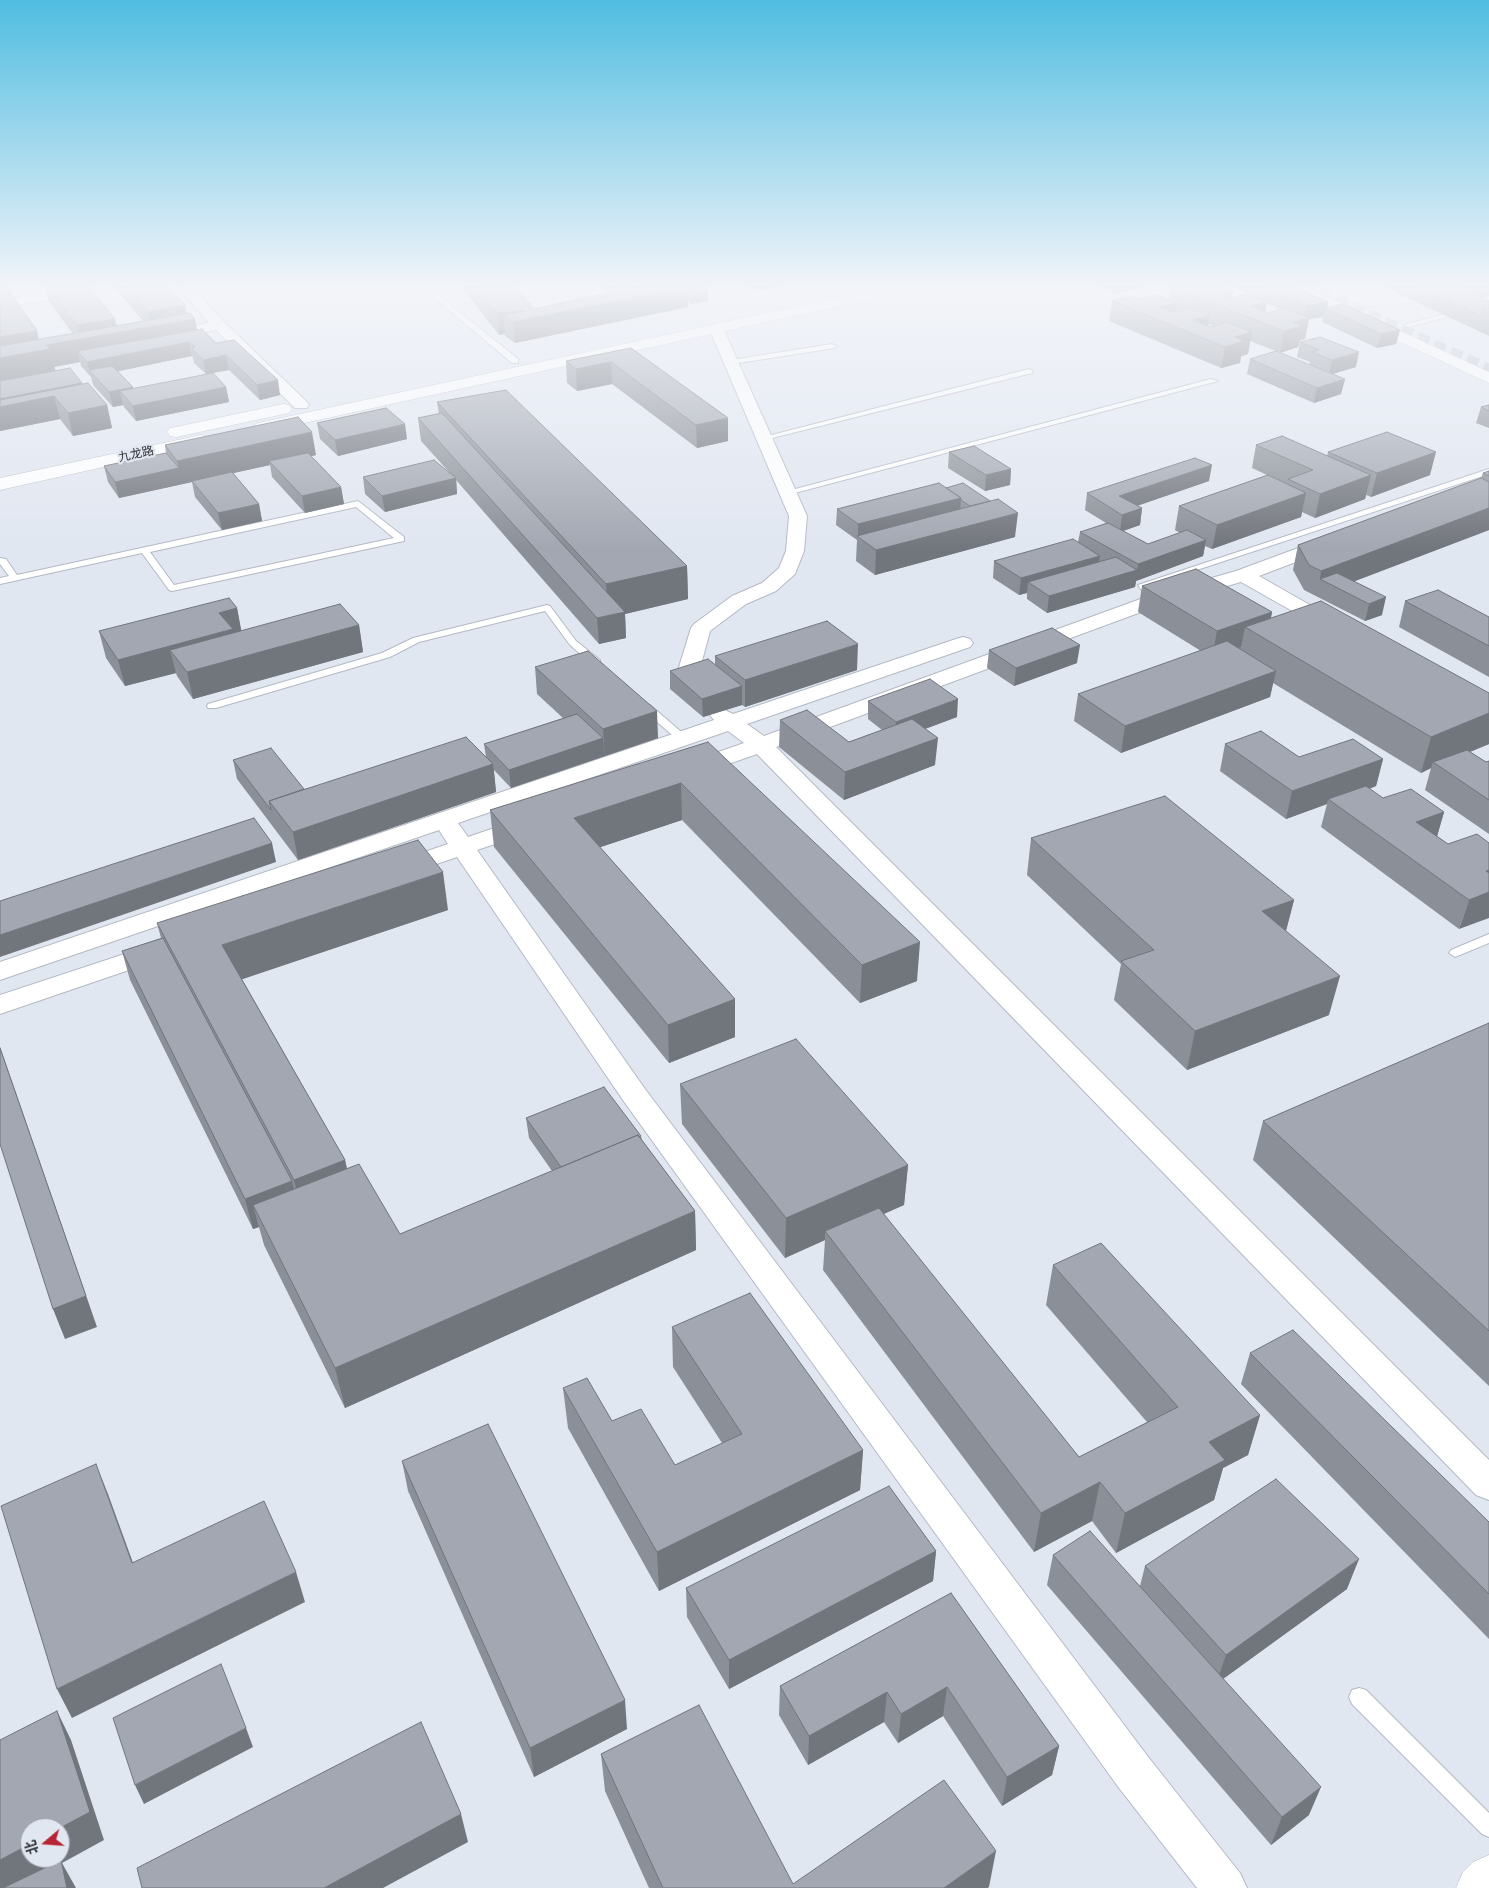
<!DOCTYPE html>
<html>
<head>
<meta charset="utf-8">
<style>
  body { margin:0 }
  #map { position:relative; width:1489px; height:1888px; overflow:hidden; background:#e1e7f1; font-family:Lato,"Noto Sans SC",sans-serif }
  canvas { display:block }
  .north { position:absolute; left:20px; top:1818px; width:50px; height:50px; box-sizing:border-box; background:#e1e7f1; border:1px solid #9b9fa7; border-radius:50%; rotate:252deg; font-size:14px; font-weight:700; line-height:20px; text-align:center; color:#313337 }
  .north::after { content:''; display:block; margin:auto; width:18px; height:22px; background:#b62436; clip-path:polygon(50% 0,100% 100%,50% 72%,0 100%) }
</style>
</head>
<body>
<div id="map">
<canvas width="1489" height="1888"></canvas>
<div class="north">北</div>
</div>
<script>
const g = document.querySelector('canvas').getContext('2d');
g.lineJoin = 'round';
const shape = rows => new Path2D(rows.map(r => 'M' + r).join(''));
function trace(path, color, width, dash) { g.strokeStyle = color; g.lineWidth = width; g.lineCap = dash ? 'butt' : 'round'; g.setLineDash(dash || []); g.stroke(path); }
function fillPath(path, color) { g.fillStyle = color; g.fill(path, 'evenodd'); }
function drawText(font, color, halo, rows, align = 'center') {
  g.font = font + ' Lato,"Noto Sans SC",sans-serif'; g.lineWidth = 4.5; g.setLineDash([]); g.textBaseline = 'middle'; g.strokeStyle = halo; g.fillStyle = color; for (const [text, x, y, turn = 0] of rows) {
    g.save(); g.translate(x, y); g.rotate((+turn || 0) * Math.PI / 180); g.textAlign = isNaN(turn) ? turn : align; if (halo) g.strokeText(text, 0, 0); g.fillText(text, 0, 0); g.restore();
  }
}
trace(shape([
  [1303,285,1489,370]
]), '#bec3cc', 12, [12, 6]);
const service = shape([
  [419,285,426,285,518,359,518,363,512,363,419,285],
  [1445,314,1447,315,1447,317,1408,327,1404,325,1445,314],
  [832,344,836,346,835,348,732,364,728,362,732,360,832,344],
  [1029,369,1033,371,1032,373,764,440,760,438,1029,369],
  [1211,379,1218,381,791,494,784,492,1211,379],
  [1489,469,1489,474,1148,586,1157,599,1155,601,1149,601,1138,585,1489,469],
  [358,501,404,537,404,541,172,591,169,590,142,553,0,584,0,578,9,576,0,564,0,558,6,559,17,575,358,501],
  [356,507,394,538,174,585,150,552,356,507],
  [547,605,550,606,576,641,600,660,600,664,592,664,570,645,545,611,419,642,390,657,216,708,208,708,207,706,208,704,382,653,413,638,547,605],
  [646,704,650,705,686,736,687,738,686,740,678,740,642,709,641,707,646,704],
  [1489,934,1489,943,1455,957,1449,953,1451,950,1489,934],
  [1359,1688,1366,1690,1489,1813,1489,1837,1482,1834,1352,1704,1349,1697,1352,1690,1359,1688]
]);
const minor = shape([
  [88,285,121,285,114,289,0,308,0,300,88,285],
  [176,285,191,285,224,322,307,402,309,405,307,408,295,408,216,330,163,340,158,339,156,336,158,333,209,323,176,285],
  [716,324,721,325,723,328,807,516,804,551,795,574,776,591,746,604,710,631,697,680,694,685,686,686,678,685,675,680,691,628,694,624,732,596,762,583,779,568,786,551,789,516,709,328,711,325,716,324],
  [1328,537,1335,539,1337,543,1335,547,1259,576,1338,621,1341,625,1338,629,1331,631,1324,629,1241,582,1160,605,776,747,1489,1460,1489,1500,1476,1495,757,754,700,774,692,776,684,774,680,769,684,764,744,743,728,731,458,823,468,837,518,820,527,818,536,820,539,825,536,830,477,850,645,1089,1149,1758,1240,1873,1247,1888,1197,1888,1119,1788,625,1103,457,857,407,874,398,876,389,874,386,869,389,864,448,844,439,830,0,980,0,962,714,720,710,715,713,710,721,708,733,714,956,639,963,637,970,639,973,643,970,647,747,724,764,736,1146,597,1236,571,1328,537],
  [158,943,167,945,171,951,167,957,0,1014,0,995,158,943]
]);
const tertiary = shape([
  [1489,1855,1489,1888,1456,1888,1463,1872,1473,1862,1489,1855]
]);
const secondary = shape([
  [896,285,924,285,922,288,917,289,263,432,257,431,254,427,257,423,263,422,896,285],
  [1282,285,1301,285,1489,372,1489,383,1284,288,1282,285],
  [283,404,289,405,292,409,289,413,176,437,170,436,167,432,170,428,176,427,283,404],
  [201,435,207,436,210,440,207,444,0,490,0,478,201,435]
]);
trace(service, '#b3b9c3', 2);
trace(minor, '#b3b9c3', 2);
trace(tertiary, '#b3b9c3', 1);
trace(secondary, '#b3b9c3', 1);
fillPath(service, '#fff');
fillPath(minor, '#fff');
fillPath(tertiary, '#fff');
fillPath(secondary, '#fff');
fillPath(shape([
  [0,285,39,340,73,334,48,300,44,285,88,285,117,326,143,321,114,287,114,285,166,285,197,330,216,343,280,395,260,400,229,370,213,373,226,387,229,402,136,421,124,407,123,405,113,407,93,385,91,377,81,366,80,362,54,367,55,371,82,383,82,384,107,405,112,428,73,436,60,419,0,431],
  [192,356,193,358,194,363,206,374,134,389,133,387,118,371],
  [463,285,514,285,534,309,607,293,600,285,706,285,708,301,691,304,688,302,688,307,515,343,505,336,505,334,499,335,464,290],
  [744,285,787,285,755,291],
  [1094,285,1153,285,1114,294],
  [1233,285,1291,285,1328,302,1327,308,1400,330,1396,344,1377,348,1322,322,1323,317,1309,319,1305,339,1300,340,1298,347,1280,353,1309,365,1310,362,1297,357,1300,342,1320,337,1356,367,1332,374,1345,379,1341,394,1314,403,1247,374,1250,359,1276,351,1250,341,1248,354,1241,356,1240,363,1221,368,1109,321,1112,301,1140,299,1168,299,1170,287,1197,286,1233,289,1232,298,1252,296,1233,287],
  [1266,303,1280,309,1268,313,1265,312],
  [1208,324,1213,326,1210,327,1208,326],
  [1380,285,1489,285,1489,296,1482,298,1489,301,1489,336],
  [631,348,728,441,697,448,612,384,577,391,567,383,566,361],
  [437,402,687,566,688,599,625,614,626,638,599,644,456,480,457,494,385,512,365,494,363,477,449,472,421,441,418,418,439,414],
  [1489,405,1489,428,1476,423,1481,407],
  [317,423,407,439,338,456,320,439],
  [165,445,316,455,311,456,341,487,344,504,305,513,272,477,270,465,233,473,259,504,262,521,222,530,195,497,192,482,119,498,108,482,104,466,166,453],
  [1256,445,1327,456,1328,452,1430,475,1371,497,1366,495,1365,499,1315,518,1302,512,1301,517,1212,549,1205,546,1203,556,1136,581,1135,587,1047,613,1027,599,1027,593,1019,595,993,578,994,561,1078,542,1080,532,1106,523,1085,510,1087,493,1209,481,1137,506,1142,508,1140,525,1123,531,1148,544,1180,533,1175,530,1179,506,1267,475,1252,468],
  [949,452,1011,469,1010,485,985,491,948,468],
  [1489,471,1489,530,1354,581,1382,615,1365,621,1304,590,1293,570,1298,545,1481,478,1483,473],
  [939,483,1015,537,875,575,856,561,857,540,836,525,837,509],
  [1142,586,1272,612,1271,618,1489,693,1489,744,1470,752,1486,762,1489,761,1489,834,1425,790,1431,768,1421,773,1273,683,1270,697,1121,753,1074,721,1078,694,1201,651,1138,612],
  [1405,601,1489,617,1489,677,1399,627],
  [237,608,241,631,359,625,363,652,193,699,177,676,176,673,125,686,106,658,99,631],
  [989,650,1077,663,1014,686,987,668],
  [715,656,857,670,745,707,742,705,703,717,670,689,670,671,715,665],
  [535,667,658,738,511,788,494,770,496,792,298,860,237,779,233,760,304,789,486,757,484,744,563,718,537,694],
  [868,701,957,717,925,729,935,765,844,800,779,747,780,720,849,742,882,730,868,719],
  [708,742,917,981,860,1003,682,820,600,847,735,999,735,1037,669,1063,494,847,490,810],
  [1225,744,1299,757,1383,759,1376,786,1369,789,1383,798,1444,812,1437,836,1448,844,1489,843,1459,929,1321,827,1327,804,1286,819,1220,771],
  [1031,838,1294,900,1286,931,1329,1015,1187,1070,1114,1000,1121,964,1027,875],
  [448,910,242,979,345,1160,347,1168,400,1234,552,1171,529,1138,526,1118,641,1136,642,1140,695,1211,696,1250,345,1408,264,1245,259,1227,253,1229,130,980,122,951,161,938,157,923],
  [1489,1023,1489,1386,1253,1160,1263,1121],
  [680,1084,908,1165,904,1205,883,1214,1079,1457,1147,1422,1046,1305,1053,1265,1260,1415,1248,1455,1223,1468,1214,1500,1116,1553,1092,1521,1034,1552,823,1270,825,1240,785,1258,682,1124],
  [672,1327,863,1450,860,1490,659,1591,568,1428,563,1388,675,1465,722,1443,673,1367],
  [1250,1353,1489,1522,1489,1639,1241,1384],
  [402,1461,627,1729,534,1777,408,1491],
  [936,1551,933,1581,729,1689,687,1617,686,1588],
  [1053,1555,1140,1586,1145,1566,1347,1589,1223,1679,1309,1815,1271,1845,1047,1585],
  [951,1593,1059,1746,1052,1775,1002,1806,943,1716,898,1743,884,1722,808,1765,779,1715,780,1686],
  [601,1754,793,1884,989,1887,987,1888,649,1888,605,1791]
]), '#8b9098');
fillPath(shape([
  [755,285,787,285,755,291],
  [1115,285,1153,285,1114,294],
  [1478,285,1489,285,1489,296,1475,299],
  [688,287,688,307,515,343,513,322,503,315,505,334,499,335,497,313,525,311],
  [708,287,708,301,691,304,691,290],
  [1233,289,1230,310,1217,293],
  [1267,302,1263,322,1251,306],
  [1328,302,1327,309,1325,308,1323,317,1309,319,1305,339,1300,340,1298,347,1280,353,1284,331,1293,322,1304,319,1306,306],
  [1177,303,1173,324,1160,307],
  [185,305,188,320,195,319,199,340,189,342,192,356,95,376,89,370,91,377,87,362,78,351,80,362,54,367,56,371,0,381,0,358,3,358,0,346,0,337,37,331,42,351,47,345,81,339,77,325,115,319,118,332,152,327,148,312],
  [1210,316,1206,337,1193,320],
  [1400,330,1396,344,1377,348,1381,334],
  [1252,332,1248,354,1241,356,1240,363,1221,368,1225,347,1235,337],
  [1359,352,1356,367,1329,375,1332,360],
  [226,355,229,370,206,374,203,360],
  [611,362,612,384,577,391,576,369],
  [1345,379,1341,394,1314,403,1317,388],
  [278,380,280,395,260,400,257,385],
  [82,383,88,405,54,396,60,419,0,431,0,399],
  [133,387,136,402,120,391,123,405,113,407,109,392],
  [226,387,229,402,136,421,133,406],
  [107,405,112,428,73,436,68,413],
  [728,418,728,441,697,448,696,425],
  [405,424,407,439,338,456,335,440],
  [312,432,316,455,273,465,269,461,270,465,193,482,192,481,192,482,119,498,115,482,179,468,177,461],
  [1436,452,1430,475,1371,497,1377,473],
  [1212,465,1209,481,1116,513,1119,496],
  [1011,469,1010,485,985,491,986,475],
  [1371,475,1365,499,1315,518,1320,494],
  [456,478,457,494,385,512,382,496],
  [341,487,344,504,305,513,302,496],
  [1306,493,1301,517,1212,549,1217,525],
  [961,498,960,514,858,536,858,524],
  [259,504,262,521,222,530,218,513],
  [1142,508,1140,525,1120,532,1122,515],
  [1489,508,1489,530,1337,588,1320,579,1321,571],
  [1018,513,1015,537,875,575,876,550],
  [1206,540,1203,556,1136,581,1135,587,1047,613,1049,596,1137,570,1138,564],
  [1100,556,1097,573,1028,582,1027,593,1019,595,1021,578],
  [687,566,688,599,625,614,626,638,599,644,597,618,608,616,606,584],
  [1386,597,1382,615,1365,621,1369,604],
  [237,608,242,634,170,650,176,673,125,686,118,660,219,613],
  [1272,612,1266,638,1245,627,1241,647,1212,657,1217,631],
  [359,625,363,652,193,699,187,672],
  [858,644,857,670,745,707,745,680],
  [1080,645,1077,663,1014,686,1016,668],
  [1276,671,1270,697,1121,753,1125,726],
  [742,686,742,705,703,717,702,699],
  [958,699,957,717,895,740,896,722],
  [657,711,658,738,605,756,603,729],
  [1489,713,1489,744,1438,765,1433,762,1431,768,1421,773,1431,737],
  [603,738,605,756,511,788,509,770],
  [938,738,935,765,844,800,845,772],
  [1383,759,1376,786,1333,802,1328,799,1327,804,1286,819,1292,791],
  [493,764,496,792,298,860,293,832],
  [681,783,682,820,577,855,574,818],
  [1444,812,1436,840,1416,822],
  [272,843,276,862,0,957,0,935],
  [1489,870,1489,918,1459,929,1469,900,1486,871],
  [443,872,448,910,231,983,222,945],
  [1294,900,1284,938,1262,911],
  [920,942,917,981,860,1003,862,965],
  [1340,976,1329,1015,1187,1070,1195,1031],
  [735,999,735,1037,669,1063,668,1025],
  [0,1047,97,1327,65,1339,53,1309],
  [345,1160,353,1200,303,1219,294,1180],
  [908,1165,904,1205,830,1238,825,1231,825,1240,785,1258,786,1218],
  [292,1181,299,1211,253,1205,259,1227,253,1229,245,1199],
  [695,1211,696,1250,345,1408,335,1368],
  [1260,1415,1248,1455,1223,1468,1214,1500,1116,1553,1125,1513,1209,1442],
  [863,1450,860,1490,659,1591,657,1552],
  [96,1464,108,1494,144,1593,132,1563],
  [1100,1482,1092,1521,1034,1552,1041,1513],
  [936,1551,933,1581,729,1689,729,1660],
  [1359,1559,1347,1589,1216,1684,1226,1655],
  [296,1572,305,1602,72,1718,57,1689],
  [947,1687,943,1716,898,1743,901,1714],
  [887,1692,884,1722,808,1765,809,1736],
  [625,1700,627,1729,534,1777,530,1748],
  [57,1711,71,1740,104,1840,62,1863,76,1888,0,1888,0,1860,30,1844,30,1858,60,1858],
  [246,1728,253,1747,144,1804,135,1785],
  [1059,1746,1052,1775,1002,1806,1007,1777],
  [1321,1787,1309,1815,1271,1845,1282,1817],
  [461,1814,468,1842,383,1888,324,1888],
  [996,1851,989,1887,987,1888,944,1888]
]), '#71757c');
const building = shape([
  [0,285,5,285,37,331,0,337,0,285],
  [47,285,88,285,115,319,77,325,47,285],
  [125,285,166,285,185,305,148,312,125,285],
  [474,285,514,285,534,309,646,285,685,285,688,287,513,322,503,315,525,311,497,313,474,285],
  [612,285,646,285,617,291,612,285],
  [685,285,706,285,708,287,691,290,688,288,688,287,685,285],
  [1177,285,1223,285,1233,289,1217,293,1230,298,1246,294,1267,302,1251,306,1268,313,1284,308,1309,318,1293,322,1302,326,1284,331,1170,287,1177,285],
  [1261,285,1291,285,1328,302,1306,306,1261,285],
  [1413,285,1453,285,1489,301,1489,308,1482,309,1481,316,1413,285],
  [1157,295,1177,303,1160,307,1172,312,1189,308,1210,316,1193,320,1210,327,1227,322,1252,332,1235,337,1244,341,1225,347,1112,301,1131,296,1140,299,1157,295],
  [1343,304,1400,330,1381,334,1325,308,1343,304],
  [1489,308,1489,312,1482,309,1489,308],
  [190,313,195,319,47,345,50,349,0,358,0,346,190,313],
  [202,329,216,343,234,340,278,380,257,385,226,355,203,360,192,348,195,347,189,342,87,362,78,351,202,329],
  [1320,337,1359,352,1332,360,1312,352,1319,350,1300,342,1320,337],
  [631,348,728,418,696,425,611,362,576,369,566,361,631,348],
  [1276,351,1345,379,1317,388,1250,359,1276,351],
  [112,366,133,387,109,392,89,370,112,366],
  [70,368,82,383,0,399,0,381,70,368],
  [213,373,226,387,133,406,120,391,213,373],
  [88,383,107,405,68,413,54,396,0,407,0,400,88,383],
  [506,390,687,566,606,584,437,402,506,390],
  [1489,405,1489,411,1481,407,1489,405],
  [386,408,405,424,335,440,317,423,386,408],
  [442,413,625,612,597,618,418,418,442,413],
  [298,417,312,432,177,461,165,445,298,417],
  [1387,432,1436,452,1377,473,1328,452,1387,432],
  [1282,436,1371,475,1320,494,1288,479,1313,470,1256,445,1282,436],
  [974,446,1011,469,986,475,949,452,974,446],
  [166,453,179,468,115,482,104,466,166,453],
  [308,453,341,487,302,496,269,461,308,453],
  [1195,458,1212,465,1119,496,1142,508,1122,515,1087,493,1195,458],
  [434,460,456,478,382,496,363,477,434,460],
  [1489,471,1489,476,1483,473,1489,471],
  [232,472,259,504,218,513,192,481,232,472],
  [1268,475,1306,493,1217,525,1179,506,1268,475],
  [1481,478,1489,482,1489,508,1321,571,1309,565,1298,545,1481,478],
  [939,483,961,498,858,524,837,509,939,483],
  [963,483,990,501,970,506,961,500,961,498,946,488,963,483],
  [998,499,1018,513,876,550,857,536,998,499],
  [1108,523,1148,544,1187,530,1206,540,1138,564,1080,532,1108,523],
  [1073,539,1100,556,1021,578,994,561,1073,539],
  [1116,557,1137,570,1049,596,1028,582,1116,557],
  [1196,569,1272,612,1217,631,1142,586,1196,569],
  [1337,573,1386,597,1369,604,1320,579,1337,573],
  [1438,590,1489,617,1489,646,1405,601,1438,590],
  [229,598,237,608,219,613,233,629,118,660,99,631,229,598],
  [1321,601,1489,693,1489,713,1431,737,1245,627,1321,601],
  [340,604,359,625,187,672,170,650,340,604],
  [827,621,858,644,745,680,715,656,827,621],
  [1052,628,1080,645,1016,668,989,650,1052,628],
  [1227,641,1276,671,1125,726,1078,694,1227,641],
  [588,651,657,711,603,729,535,667,588,651],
  [708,659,742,686,702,699,670,671,708,659],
  [930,679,958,699,896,722,868,701,930,679],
  [807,710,849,742,912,719,938,738,845,772,780,720,807,710],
  [577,714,603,738,509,770,484,744,577,714],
  [1261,731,1299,757,1353,739,1383,759,1292,791,1225,744,1261,731],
  [466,737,493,764,293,832,269,801,466,737],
  [708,742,920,942,862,965,681,783,574,818,735,999,668,1025,490,810,708,742],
  [271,748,304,789,269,801,271,810,233,760,271,748],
  [1467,750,1486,762,1489,761,1489,800,1433,762,1467,750],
  [1366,786,1383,798,1411,789,1444,812,1416,822,1448,844,1477,834,1489,843,1489,870,1486,871,1489,873,1489,892,1469,900,1328,799,1366,786],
  [1165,796,1294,900,1262,911,1340,976,1195,1031,1121,961,1154,950,1031,838,1165,796],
  [254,818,272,843,0,935,0,901,254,818],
  [418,840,443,872,222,945,345,1160,294,1180,157,923,418,840],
  [163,938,292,1181,245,1199,122,951,163,938],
  [1489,1023,1489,1331,1263,1121,1489,1023],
  [796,1039,908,1165,786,1218,680,1084,796,1039],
  [0,1048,86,1296,53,1309,0,1144,0,1048],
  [604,1087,641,1136,639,1137,638,1135,561,1167,526,1118,604,1087],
  [638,1135,695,1211,335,1368,253,1205,359,1164,400,1234,638,1135],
  [879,1208,1079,1457,1178,1407,1053,1265,1101,1243,1260,1415,1209,1442,1225,1460,1125,1513,1100,1482,1041,1513,825,1231,879,1208],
  [750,1293,863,1450,657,1552,563,1388,587,1378,612,1421,641,1409,675,1465,742,1434,672,1327,750,1293],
  [1293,1330,1489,1522,1489,1594,1250,1353,1293,1330],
  [488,1424,625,1700,530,1748,402,1461,488,1424],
  [96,1464,132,1563,264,1501,296,1572,57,1689,1,1506,96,1464],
  [1276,1479,1359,1559,1226,1655,1145,1566,1276,1479],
  [889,1486,936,1551,729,1660,686,1588,889,1486],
  [1090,1531,1321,1787,1282,1817,1053,1555,1090,1531],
  [951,1593,1059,1746,1007,1777,947,1687,901,1714,887,1692,809,1736,780,1686,951,1593],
  [221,1664,246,1728,135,1785,113,1718,221,1664],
  [699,1705,793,1884,944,1780,996,1851,944,1888,663,1888,601,1754,699,1705],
  [57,1711,90,1812,60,1828,30,1828,30,1844,0,1860,0,1740,57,1711],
  [421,1722,461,1814,324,1888,142,1888,137,1868,421,1722],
  [61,1860,67,1888,3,1888,61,1860]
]);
fillPath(building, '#a2a7b1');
trace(building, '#71757c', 1);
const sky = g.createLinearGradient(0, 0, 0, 549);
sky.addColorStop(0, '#50bde1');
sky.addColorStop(0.52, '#f2f4f9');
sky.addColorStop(1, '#f2f4f900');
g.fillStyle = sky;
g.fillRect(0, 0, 1489, 549);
drawText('12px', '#313337', '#e1e7f1', [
  ["九龙路",136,454,-12]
]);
</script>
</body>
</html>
